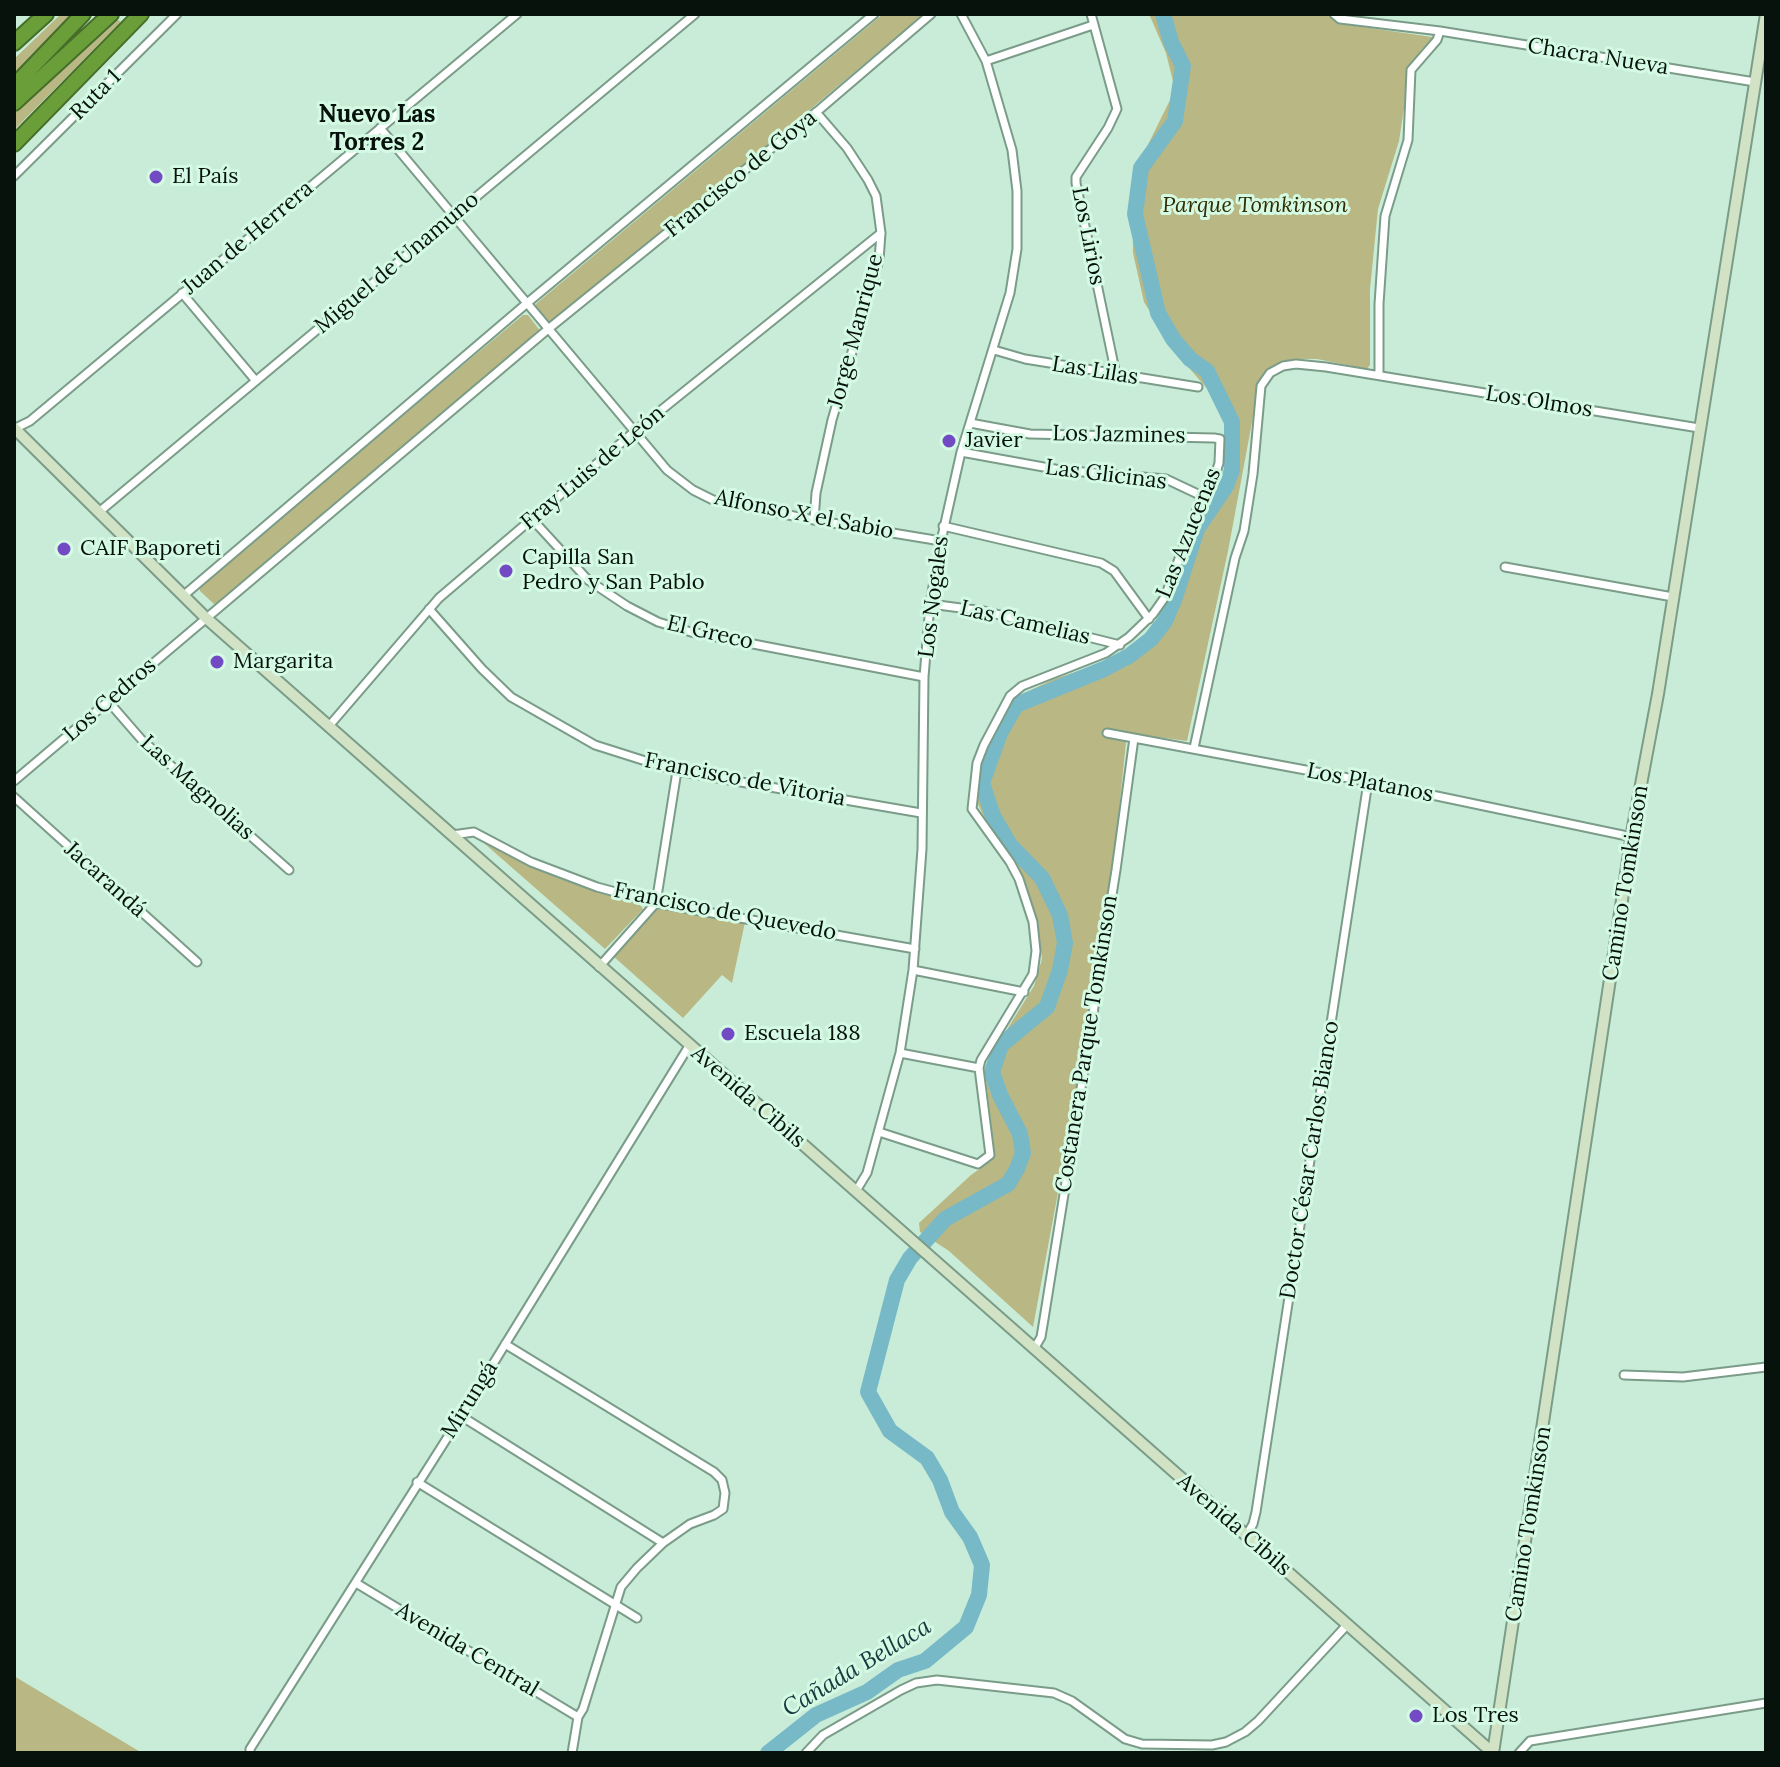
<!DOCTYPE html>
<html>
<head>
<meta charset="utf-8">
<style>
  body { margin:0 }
  #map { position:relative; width:1780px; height:1767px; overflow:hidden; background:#c8ecd7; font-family:Lora,serif }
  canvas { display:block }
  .frame { position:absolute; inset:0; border:16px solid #06120b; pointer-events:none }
</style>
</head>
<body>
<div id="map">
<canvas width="1780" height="1767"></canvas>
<div class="frame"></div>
</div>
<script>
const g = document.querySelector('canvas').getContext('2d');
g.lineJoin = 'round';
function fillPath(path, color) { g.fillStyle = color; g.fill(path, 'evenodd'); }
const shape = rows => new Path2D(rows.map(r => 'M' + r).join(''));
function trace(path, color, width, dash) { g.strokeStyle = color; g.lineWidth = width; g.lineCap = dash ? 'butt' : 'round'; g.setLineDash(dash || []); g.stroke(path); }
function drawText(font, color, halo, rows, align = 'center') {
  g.font = font + ' Lora,serif'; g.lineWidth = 6; g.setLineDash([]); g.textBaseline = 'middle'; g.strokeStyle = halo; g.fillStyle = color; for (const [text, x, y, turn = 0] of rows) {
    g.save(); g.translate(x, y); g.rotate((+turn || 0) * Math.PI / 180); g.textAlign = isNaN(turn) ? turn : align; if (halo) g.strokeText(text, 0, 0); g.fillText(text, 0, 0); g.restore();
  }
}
fillPath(shape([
  [61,14,74,14,14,75,14,59],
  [883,14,924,14,554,324,550,324,535,306,537,303],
  [1149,14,1327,14,1342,24,1432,37,1432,39,1421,50,1410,69,1399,141,1378,209,1370,289,1370,365,1367,369,1317,359,1296,359,1264,374,1258,390,1228,551,1187,741,1127,733,1111,887,1088,1031,1033,1327,949,1251,920,1232,919,1223,971,1175,991,1161,995,1155,985,1072,990,1057,1034,986,1042,959,1038,924,1024,878,985,819,977,802,980,762,997,725,1014,698,1054,679,1103,663,1150,635,1163,616,1198,516,1224,475,1227,431,1217,400,1176,353,1144,302,1133,253,1132,177,1173,94,1173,81,1166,53],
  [118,20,121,22,14,130,14,114],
  [523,315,528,315,541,332,530,344,218,603,214,604,200,591,199,585],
  [477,837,556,877,595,891,638,902,643,909,605,949],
  [659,907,745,922,732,983,722,975,683,1018,613,956],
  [14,1676,142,1753,14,1753]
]), '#b9b783');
trace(shape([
  [768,1753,816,1715,867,1692,898,1670,925,1661,966,1627,979,1595,982,1565,970,1537,952,1512,940,1480,927,1458,890,1431,868,1392,897,1280,910,1258,945,1219,1008,1184,1017,1169,1023,1153,1020,1134,1000,1095,992,1072,1001,1045,1047,1007,1060,970,1065,943,1060,915,1042,878,1010,845,993,816,982,783,1000,733,1016,705,1104,669,1129,656,1151,639,1165,621,1174,600,1197,529,1226,486,1232,470,1232,422,1207,371,1190,359,1173,339,1158,313,1135,214,1141,168,1175,121,1183,66,1171,42,1163,14]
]), '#77b9c7', 16);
const street = shape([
  [1091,14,1117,109,1108,128,1076,177,1076,183,1116,375],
  [1334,14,1340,19,1440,31,1755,82],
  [986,61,1093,25],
  [380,128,667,470,693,490,713,500,814,520,941,541],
  [14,176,177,14],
  [182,293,256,381],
  [994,350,1025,359,1198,387],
  [1379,374,1379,304,1385,216,1408,140,1411,70,1437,40,1440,31],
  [14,429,30,421,517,14],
  [961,452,1060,470,1166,479,1202,496],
  [99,512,695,14],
  [532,519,588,580,627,606,658,622,691,632,924,677],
  [814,520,816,493,832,420,879,260,881,233,876,196,868,180,847,148,816,112],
  [943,526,1101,563,1114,571,1149,619],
  [1505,567,1673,597],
  [183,596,526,304,874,14],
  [930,604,984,611,1120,645],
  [429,609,482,669,511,697,595,745,677,771,921,813],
  [108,701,141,739,289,870],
  [329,726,439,598,634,432,881,233],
  [1107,733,1370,782,1632,837],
  [1194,748,1235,558,1244,531,1253,474,1261,386,1270,373,1283,366,1296,364,1326,367,1699,428],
  [14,781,547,330,820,109,931,14],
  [14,797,197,962],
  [452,835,474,832,531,862,597,887,656,903,915,949],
  [599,967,656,903,677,771],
  [913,970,1024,992],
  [900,1053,979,1068],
  [879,1132,978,1164,990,1155,979,1068,981,1060,1033,974,1036,951,1033,922,1019,879,1010,862,972,809,977,763,984,745,1010,696,1022,686,1106,653,1129,637,1153,614,1165,597,1202,496,1212,485,1219,463,1220,439,1214,438,1030,434,970,423],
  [856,1191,867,1173,900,1053,913,970,922,849,924,677,930,604,941,541,961,452,1010,293,1017,249,1017,191,1012,150,986,61,961,14],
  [505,1344,714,1472,722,1480,725,1493,723,1509,714,1515,690,1524,663,1543,637,1568,621,1587,583,1709,578,1717,572,1753],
  [1034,1349,1041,1337,1044,1319,1116,870,1134,738],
  [1624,1375,1683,1377,1766,1367],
  [461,1416,663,1543],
  [417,1482,637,1618],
  [1246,1536,1253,1524,1256,1512,1368,782],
  [356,1583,578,1717],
  [250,1753,250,1749,461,1416,689,1046],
  [806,1753,823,1735,901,1690,916,1683,937,1680,1054,1693,1072,1701,1125,1739,1142,1744,1212,1745,1226,1742,1245,1732,1258,1721,1347,1625],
  [1519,1753,1530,1741,1766,1703]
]);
const secondary = shape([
  [14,428,205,617,1493,1753],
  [1493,1753,1633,827,1658,694,1766,14]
]);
const highway = shape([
  [14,43,46,14],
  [14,86,83,14],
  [14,103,111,14],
  [14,144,141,14]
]);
trace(street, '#7a9c88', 11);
trace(secondary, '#7a9c88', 14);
trace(highway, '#466d29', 18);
trace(street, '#fff', 7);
trace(secondary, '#d2e2c4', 10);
trace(highway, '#699e39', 14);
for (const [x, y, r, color] of [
  [156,177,8,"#724bc4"],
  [949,441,8,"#724bc4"],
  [64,549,8,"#724bc4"],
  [506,571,8,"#724bc4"],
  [217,662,8,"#724bc4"],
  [728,1034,8,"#724bc4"],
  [1416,1716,8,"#724bc4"]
]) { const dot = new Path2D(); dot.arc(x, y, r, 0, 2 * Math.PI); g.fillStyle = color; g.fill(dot); trace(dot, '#d5fae4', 3); }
drawText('22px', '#06120b', '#d5fae4', [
  ["Chacra Nueva",1598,57,9],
  ["Ruta 1",96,95,-45],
  ["Francisco de Goya",741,174,-39],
  ["Los Lirios",1088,236,79],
  ["Juan de Herrera",248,238,-40],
  ["Miguel de Unamuno",397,263,-40],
  ["Jorge Manrique",856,331,-75],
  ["Las Lilas",1095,371,9],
  ["Los Olmos",1539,402,9],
  ["Los Jazmines",1119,435,1],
  ["Fray Luis de León",593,468,-40],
  ["Las Glicinas",1106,475,7],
  ["Alfonso X el Sabio",804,515,11],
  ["Las Azucenas",1189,533,-68],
  ["Los Nogales",934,597,-83],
  ["Las Camelias",1025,623,13],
  ["El Greco",710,633,13],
  ["Los Cedros",110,700,-41],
  ["Francisco de Vitoria",745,780,11],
  ["Los Platanos",1370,783,11],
  ["Las Magnolias",197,788,42],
  ["Jacarandá",105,880,42],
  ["Camino Tomkinson",1626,883,-81],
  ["Francisco de Quevedo",725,912,11],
  ["Costanera Parque Tomkinson",1087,1044,-81],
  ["Avenida Cibils",748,1097,41],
  ["Doctor César Carlos Bianco",1310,1160,-81],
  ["Mirungá",470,1400,-58],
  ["Camino Tomkinson",1529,1524,-81],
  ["Avenida Cibils",1234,1525,41],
  ["Avenida Central",467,1650,31]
]);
drawText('22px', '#06120b', '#d5fae4', [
  ["El País",172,177],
  ["Javier",965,441],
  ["CAIF Baporeti",80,549],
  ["Capilla San",522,558],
  ["Pedro y San Pablo",522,583],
  ["Margarita",233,662],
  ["Escuela 188",744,1034],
  ["Los Tres",1432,1716]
], 'left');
drawText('italic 22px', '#302d02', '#d5fae4', [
  ["Parque Tomkinson",1255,206]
]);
drawText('bold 24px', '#06120b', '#d5fae4', [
  ["Nuevo Las",377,115],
  ["Torres 2",377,143]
]);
drawText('italic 24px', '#193940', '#d5fae4', [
  ["Cañada Bellaca",857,1668,-31]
]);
</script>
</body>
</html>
